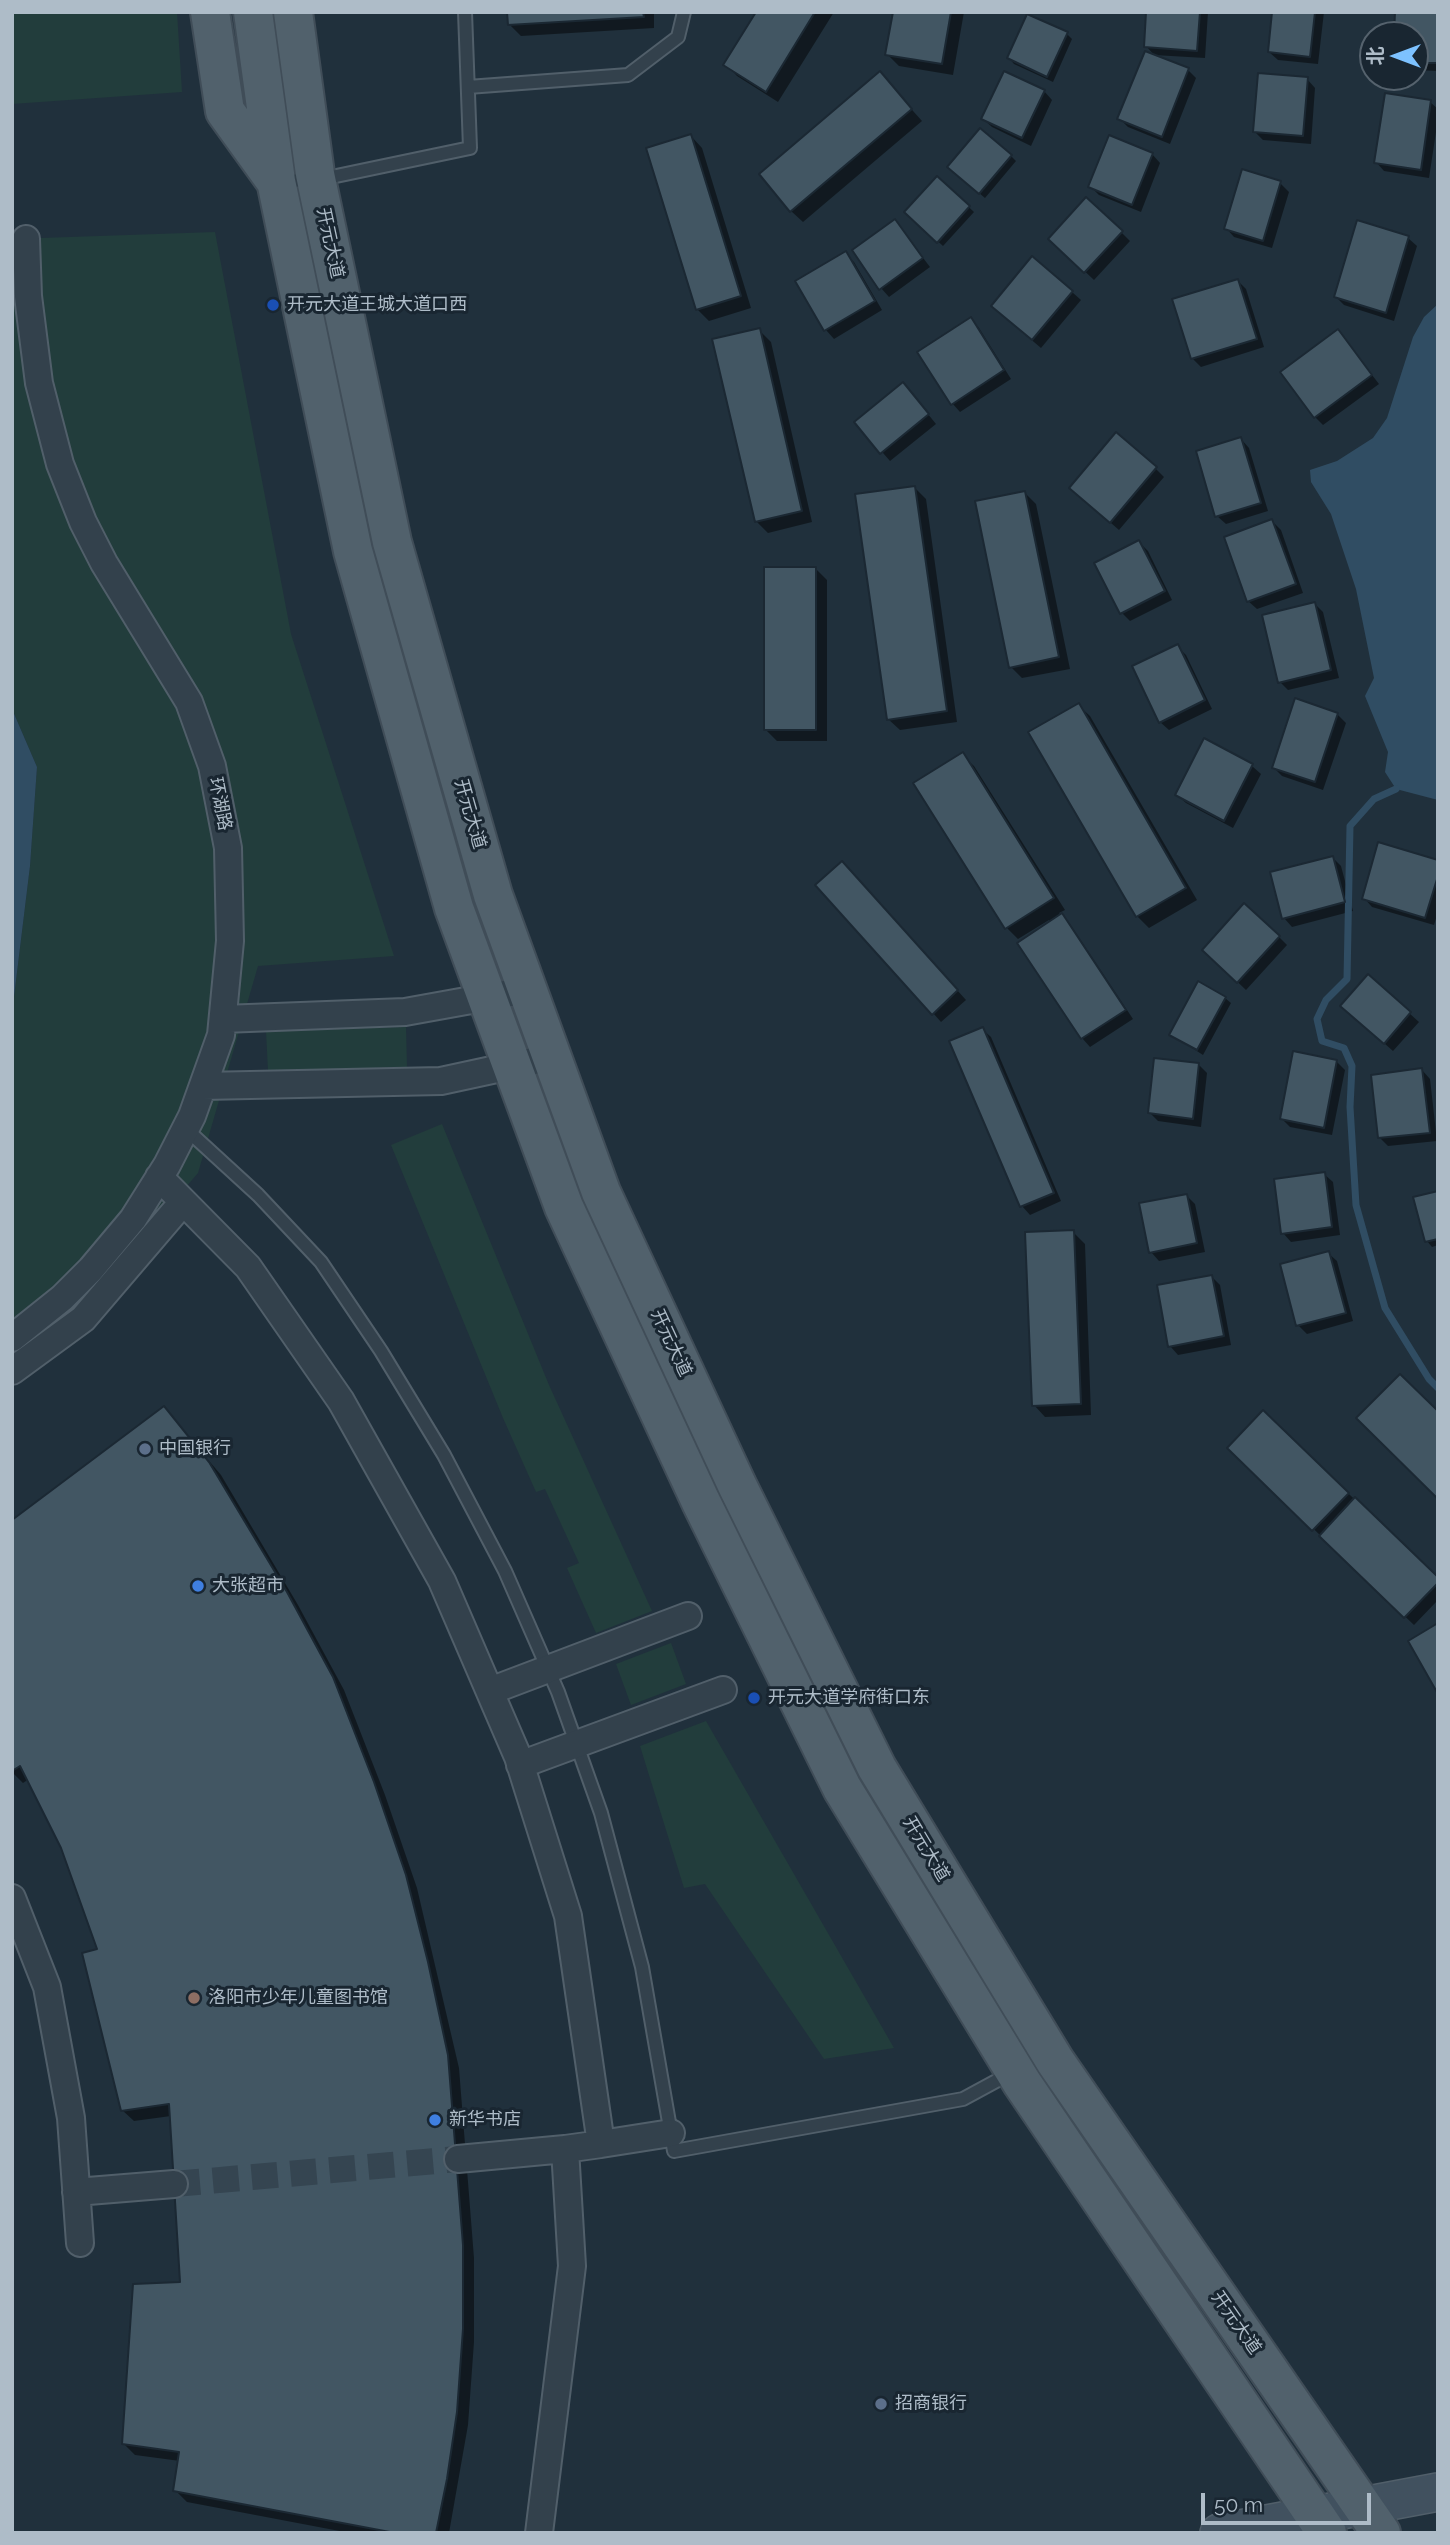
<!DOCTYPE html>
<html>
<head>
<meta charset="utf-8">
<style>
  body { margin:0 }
  #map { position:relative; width:1450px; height:2545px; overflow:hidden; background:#20303c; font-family:Raleway,"Noto Sans SC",sans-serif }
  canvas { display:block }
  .frame { position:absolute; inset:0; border:14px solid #aebcc8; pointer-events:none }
  .north { position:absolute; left:1359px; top:21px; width:70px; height:70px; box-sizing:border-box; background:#192631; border:2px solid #55626d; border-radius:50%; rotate:270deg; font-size:19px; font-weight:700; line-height:28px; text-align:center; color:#aebcc8 }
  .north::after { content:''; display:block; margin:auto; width:24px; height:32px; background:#7dc2ff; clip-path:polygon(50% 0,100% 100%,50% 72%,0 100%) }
  .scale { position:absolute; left:1201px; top:2493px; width:170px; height:32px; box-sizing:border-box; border:4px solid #aebcc8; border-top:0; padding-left:9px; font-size:21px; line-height:24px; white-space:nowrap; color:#aebcc8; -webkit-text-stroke:5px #192631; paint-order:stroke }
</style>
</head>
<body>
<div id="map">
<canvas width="1450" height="2545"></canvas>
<div class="frame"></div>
<div class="north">北</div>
<div class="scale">50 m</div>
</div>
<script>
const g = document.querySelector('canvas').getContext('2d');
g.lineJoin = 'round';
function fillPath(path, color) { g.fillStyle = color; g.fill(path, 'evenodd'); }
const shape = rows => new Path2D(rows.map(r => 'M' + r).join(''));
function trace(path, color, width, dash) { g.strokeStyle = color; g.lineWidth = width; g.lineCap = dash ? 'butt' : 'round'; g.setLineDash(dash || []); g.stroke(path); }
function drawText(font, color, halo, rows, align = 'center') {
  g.font = font + ' Raleway,"Noto Sans SC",sans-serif'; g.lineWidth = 6; g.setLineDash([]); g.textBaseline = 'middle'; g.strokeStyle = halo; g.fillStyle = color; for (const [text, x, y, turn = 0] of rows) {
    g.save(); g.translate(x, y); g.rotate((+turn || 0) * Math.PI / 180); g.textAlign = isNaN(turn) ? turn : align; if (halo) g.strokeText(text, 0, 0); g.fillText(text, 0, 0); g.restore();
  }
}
fillPath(shape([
  [12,12,177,12,182,92,12,104],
  [215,232,291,634,394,956,258,966,198,1173,76,1315,12,1362,12,1013,30,866,37,767,12,709,12,239],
  [406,1027,407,1067,268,1071,266,1031],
  [442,1124,549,1385,652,1611,596,1633,567,1568,579,1563,545,1489,536,1492,503,1418,391,1145],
  [671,1643,686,1684,631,1705,616,1664],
  [706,1721,894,2048,824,2059,705,1884,684,1888,640,1746]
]), '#223d3c');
fillPath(shape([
  [1438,304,1438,800,1396,789,1385,772,1388,752,1365,696,1374,678,1356,589,1331,514,1311,482,1310,470,1337,461,1373,438,1387,418,1413,337,1424,317],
  [12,709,37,767,30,866,12,1013]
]), '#304d63');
fillPath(shape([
  [509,12,654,12,654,28,521,36,509,24],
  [758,12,834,12,778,102,737,76,726,64],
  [894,12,964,12,953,75,899,66,887,54],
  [1148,12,1208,12,1205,58,1154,55,1146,46],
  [1274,12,1324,12,1318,64,1278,60,1269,52],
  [1438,12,1438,71,1415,70,1415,35,1396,35],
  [1067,34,1072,39,1053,82,1014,64,1009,58],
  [1188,70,1196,78,1170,144,1128,127,1119,118],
  [880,74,922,121,803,222,791,211],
  [1307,79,1315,88,1311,144,1263,140,1254,131],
  [1044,91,1052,100,1031,146,992,127,983,119],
  [1430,102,1438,109,1438,119,1429,178,1384,171,1376,162],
  [691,136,702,148,751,308,709,321,697,309],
  [1152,154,1160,163,1141,212,1099,195,1090,186],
  [1011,156,1016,161,985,198,954,172],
  [1243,172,1280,183,1289,192,1272,248,1234,237,1226,228],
  [938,178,974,212,943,246,906,212],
  [895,221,930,267,889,297,881,288],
  [1121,232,1130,241,1094,280,1059,247],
  [1408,238,1417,246,1394,321,1344,305,1336,297],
  [845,254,854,262,882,310,834,339,826,330,798,282],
  [1238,281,1246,289,1264,347,1201,367,1192,358],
  [1072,292,1081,300,1041,348,1001,314],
  [971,319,979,328,1011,379,960,412,952,403],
  [759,330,771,342,812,522,768,533,756,521],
  [1338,331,1379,384,1323,425,1315,417],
  [911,393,936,424,890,461,856,422],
  [1241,439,1249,448,1268,511,1226,524,1217,516],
  [1155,468,1164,477,1119,530,1080,496],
  [915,488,926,499,957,722,900,730,888,719],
  [1025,493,1036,504,1070,669,1022,678,1011,667],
  [1272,521,1281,530,1303,593,1257,609,1248,601],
  [1139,542,1148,551,1172,600,1130,621,1122,613],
  [815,568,827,580,827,741,777,741,766,730],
  [1314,603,1323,612,1339,678,1288,690,1280,682],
  [1177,646,1186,655,1212,709,1169,730,1160,722],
  [1078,705,1090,716,1197,900,1149,928,1137,916,1031,733],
  [1337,714,1346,723,1323,790,1282,776,1274,768],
  [1205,741,1252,766,1261,774,1233,828,1186,803,1177,795],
  [962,755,974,766,1065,910,1059,913,1070,924,1133,1019,1090,1047,1082,1038,1049,920,1018,939,1007,928],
  [1333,858,1341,866,1353,911,1292,927,1284,918],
  [1438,861,1438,912,1434,925,1372,907,1364,898],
  [850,871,966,1000,941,1022,933,1013],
  [1279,937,1287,945,1246,990,1204,950],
  [1368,976,1419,1022,1393,1051,1351,1014],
  [1225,998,1231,1003,1203,1055,1172,1035],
  [982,1029,991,1037,1061,1201,1030,1215,1022,1206],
  [1336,1061,1345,1070,1332,1135,1290,1127,1282,1119],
  [1199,1065,1207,1073,1201,1127,1158,1121,1150,1113],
  [1422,1070,1430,1079,1437,1141,1388,1146,1380,1138],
  [1324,1174,1333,1182,1340,1235,1291,1242,1283,1233],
  [1438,1193,1438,1245,1432,1247,1427,1241],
  [1186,1195,1195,1204,1205,1252,1159,1261,1151,1252],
  [1073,1232,1085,1244,1091,1415,1045,1417,1034,1405],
  [1328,1253,1337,1261,1353,1321,1307,1334,1298,1325],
  [1212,1277,1220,1285,1231,1345,1178,1355,1170,1346],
  [164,1408,221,1475,298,1605,344,1690,385,1795,417,1888,459,2068,474,2258,474,2342,468,2425,449,2533,350,2533,187,2502,175,2490,180,2461,135,2455,123,2443,182,2283,171,2116,134,2121,122,2110,99,1951,63,1847,29,1779,23,1783,12,1772,12,1522],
  [1263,1412,1438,1579,1438,1600,1414,1625,1229,1448]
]), '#0007');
trace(shape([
  [1396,789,1374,799,1350,826,1347,979,1326,1000,1317,1019,1322,1041,1344,1048,1352,1066,1350,1107,1356,1205,1385,1308,1429,1379,1438,1388]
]), '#304d63', 7);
const building = shape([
  [507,12,643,12,644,17,508,25,507,12],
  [756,12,815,12,766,92,723,65,756,12],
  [893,12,951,12,942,64,885,55,893,12],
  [1146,12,1200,12,1197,51,1144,47,1146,12],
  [1272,12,1315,12,1310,57,1268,52,1272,12],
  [1395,12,1438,12,1438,63,1415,63,1415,35,1394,35,1395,12],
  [1027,14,1068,32,1047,77,1007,58,1027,14],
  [1145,51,1189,68,1162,137,1117,119,1145,51],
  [880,71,912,109,790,212,759,174,880,71],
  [1004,71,1045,90,1022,138,981,119,1004,71],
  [1258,73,1308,77,1303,136,1253,132,1258,73],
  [1385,93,1431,100,1421,170,1374,163,1385,93],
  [980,128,1012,155,979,194,947,167,980,128],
  [691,134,741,296,696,310,646,148,691,134],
  [1109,135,1153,153,1132,205,1088,187,1109,135],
  [1242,169,1281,181,1263,241,1224,229,1242,169],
  [937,176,970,206,937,243,904,212,937,176],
  [1086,197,1123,231,1084,273,1048,239,1086,197],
  [895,219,923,258,879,290,852,250,895,219],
  [1357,220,1409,236,1386,313,1334,297,1357,220],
  [846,251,875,301,824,331,795,281,846,251],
  [1032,256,1073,291,1032,340,991,306,1032,256],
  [1238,279,1257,339,1191,359,1172,299,1238,279],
  [971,317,1004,370,951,405,917,352,971,317],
  [760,328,802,511,755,522,712,339,760,328],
  [1338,329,1372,375,1314,418,1280,372,1338,329],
  [903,382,929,414,880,454,854,422,903,382],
  [1116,432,1157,467,1110,523,1069,488,1116,432],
  [1241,437,1261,503,1215,517,1196,451,1241,437],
  [915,486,947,711,887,720,855,494,915,486],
  [1025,491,1059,657,1009,668,975,501,1025,491],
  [1272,519,1296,584,1247,602,1224,537,1272,519],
  [1139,540,1165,591,1120,614,1094,563,1139,540],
  [764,567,816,567,816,730,764,730,764,567],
  [1315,602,1331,670,1278,683,1262,615,1315,602],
  [1178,644,1205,700,1159,723,1132,666,1178,644],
  [1295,698,1338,713,1315,782,1272,768,1295,698],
  [1079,703,1186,888,1136,917,1028,732,1079,703],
  [1204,738,1253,764,1224,821,1175,795,1204,738],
  [963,752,1054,898,1005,929,913,783,963,752],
  [1378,842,1438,860,1438,876,1425,918,1362,899,1378,842],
  [1333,856,1345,902,1282,919,1270,872,1333,856],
  [842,861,958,990,932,1015,815,885,842,861],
  [1244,903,1280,936,1237,983,1202,950,1244,903],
  [1062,913,1126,1010,1081,1039,1017,943,1062,913],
  [1368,974,1411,1012,1384,1044,1340,1006,1368,974],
  [1198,981,1226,997,1197,1050,1169,1035,1198,981],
  [983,1027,1054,1193,1020,1207,949,1041,983,1027],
  [1293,1051,1337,1060,1324,1128,1280,1119,1293,1051],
  [1154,1058,1199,1063,1193,1119,1148,1113,1154,1058],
  [1422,1068,1430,1133,1378,1138,1371,1075,1422,1068],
  [1325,1172,1332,1227,1281,1234,1274,1179,1325,1172],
  [1438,1191,1438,1239,1425,1242,1413,1197,1438,1191],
  [1187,1194,1197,1243,1149,1253,1139,1203,1187,1194],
  [1074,1230,1081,1404,1032,1406,1025,1232,1074,1230],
  [1329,1251,1346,1313,1296,1326,1280,1264,1329,1251],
  [1212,1275,1224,1336,1168,1347,1157,1285,1212,1275],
  [1400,1374,1438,1411,1438,1499,1356,1418,1400,1374],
  [164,1406,209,1462,287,1592,333,1677,374,1782,406,1875,428,1962,448,2055,463,2245,463,2329,457,2412,447,2479,436,2533,395,2533,173,2491,179,2452,122,2444,133,2284,180,2282,169,2104,121,2111,82,1953,97,1949,61,1848,20,1766,12,1771,12,1520,164,1406],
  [1263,1410,1349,1493,1312,1531,1227,1448,1263,1410],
  [1355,1497,1438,1577,1438,1583,1404,1618,1319,1536,1355,1497],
  [1438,1623,1438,1694,1408,1641,1438,1623]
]);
fillPath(building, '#425663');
trace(building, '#1b2833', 2);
trace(shape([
  [174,2184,458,2159]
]), '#354551', 26, [26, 13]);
const lane = shape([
  [468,87,628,75,678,37,684,12],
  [280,181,317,180,470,148,465,12],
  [186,1129,258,1195,321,1262,381,1351,444,1455,505,1571,558,1692,601,1813,642,1967,674,2151,963,2099,1011,2073]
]);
const street = shape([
  [223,1019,405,1012,527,990],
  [203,1086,441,1081,552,1057],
  [159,1177,248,1267,341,1401,442,1581,518,1757,568,1916,601,2144,565,2149,572,2266,539,2533],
  [12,1338,62,1298,91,1269,133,1219,167,1165,192,1116,221,1035,230,941,228,848,212,766,189,702,104,563,83,522,60,464,39,383,28,296,26,239],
  [12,1371,83,1319,183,1202],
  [490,1691,688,1616],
  [520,1765,723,1690],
  [12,1898,47,1987,71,2118,80,2243],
  [601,2144,671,2133],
  [458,2159,565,2149],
  [76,2192,174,2184]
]);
const secondary = shape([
  [1219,2533,1438,2492]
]);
const primary = shape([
  [210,12,225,111,274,179],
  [253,12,276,181,353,551,454,908,564,1207,701,1502,842,1788,1022,2083,1327,2533],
  [293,12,315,174,392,542,493,895,601,1192,737,1485,877,1768,1055,2061,1381,2533]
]);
trace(lane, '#515f6a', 16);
trace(street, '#515f6a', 30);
trace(secondary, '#515f6a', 40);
trace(primary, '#404d58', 42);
trace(lane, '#33414c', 12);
trace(street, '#33414c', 26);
trace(secondary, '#41515f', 37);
trace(primary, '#51616c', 38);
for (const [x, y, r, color] of [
  [273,305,7,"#1a4fb4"],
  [145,1449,7,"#5c6f8a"],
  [198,1586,7,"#3f7fe0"],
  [754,1698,7,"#1a4fb4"],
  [194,1998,7,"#8d6e63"],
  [435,2120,7,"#3f7fe0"],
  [881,2404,7,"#5c6f8a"]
]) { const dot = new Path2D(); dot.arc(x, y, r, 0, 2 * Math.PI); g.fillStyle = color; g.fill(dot); trace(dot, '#192631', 2.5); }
drawText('18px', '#aebcc8', '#192631', [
  ["开元大道",330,243,78],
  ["环湖路",220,804,79],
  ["开元大道",470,814,74],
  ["开元大道",671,1343,65],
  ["开元大道",926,1849,59],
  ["开元大道",1236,2323,55]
]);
drawText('18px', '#aebcc8', '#192631', [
  ["开元大道王城大道口西",287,305],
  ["中国银行",159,1449],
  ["大张超市",212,1586],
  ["开元大道学府街口东",768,1698],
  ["洛阳市少年儿童图书馆",208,1998],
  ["新华书店",449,2120],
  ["招商银行",895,2404]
], 'left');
</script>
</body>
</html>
